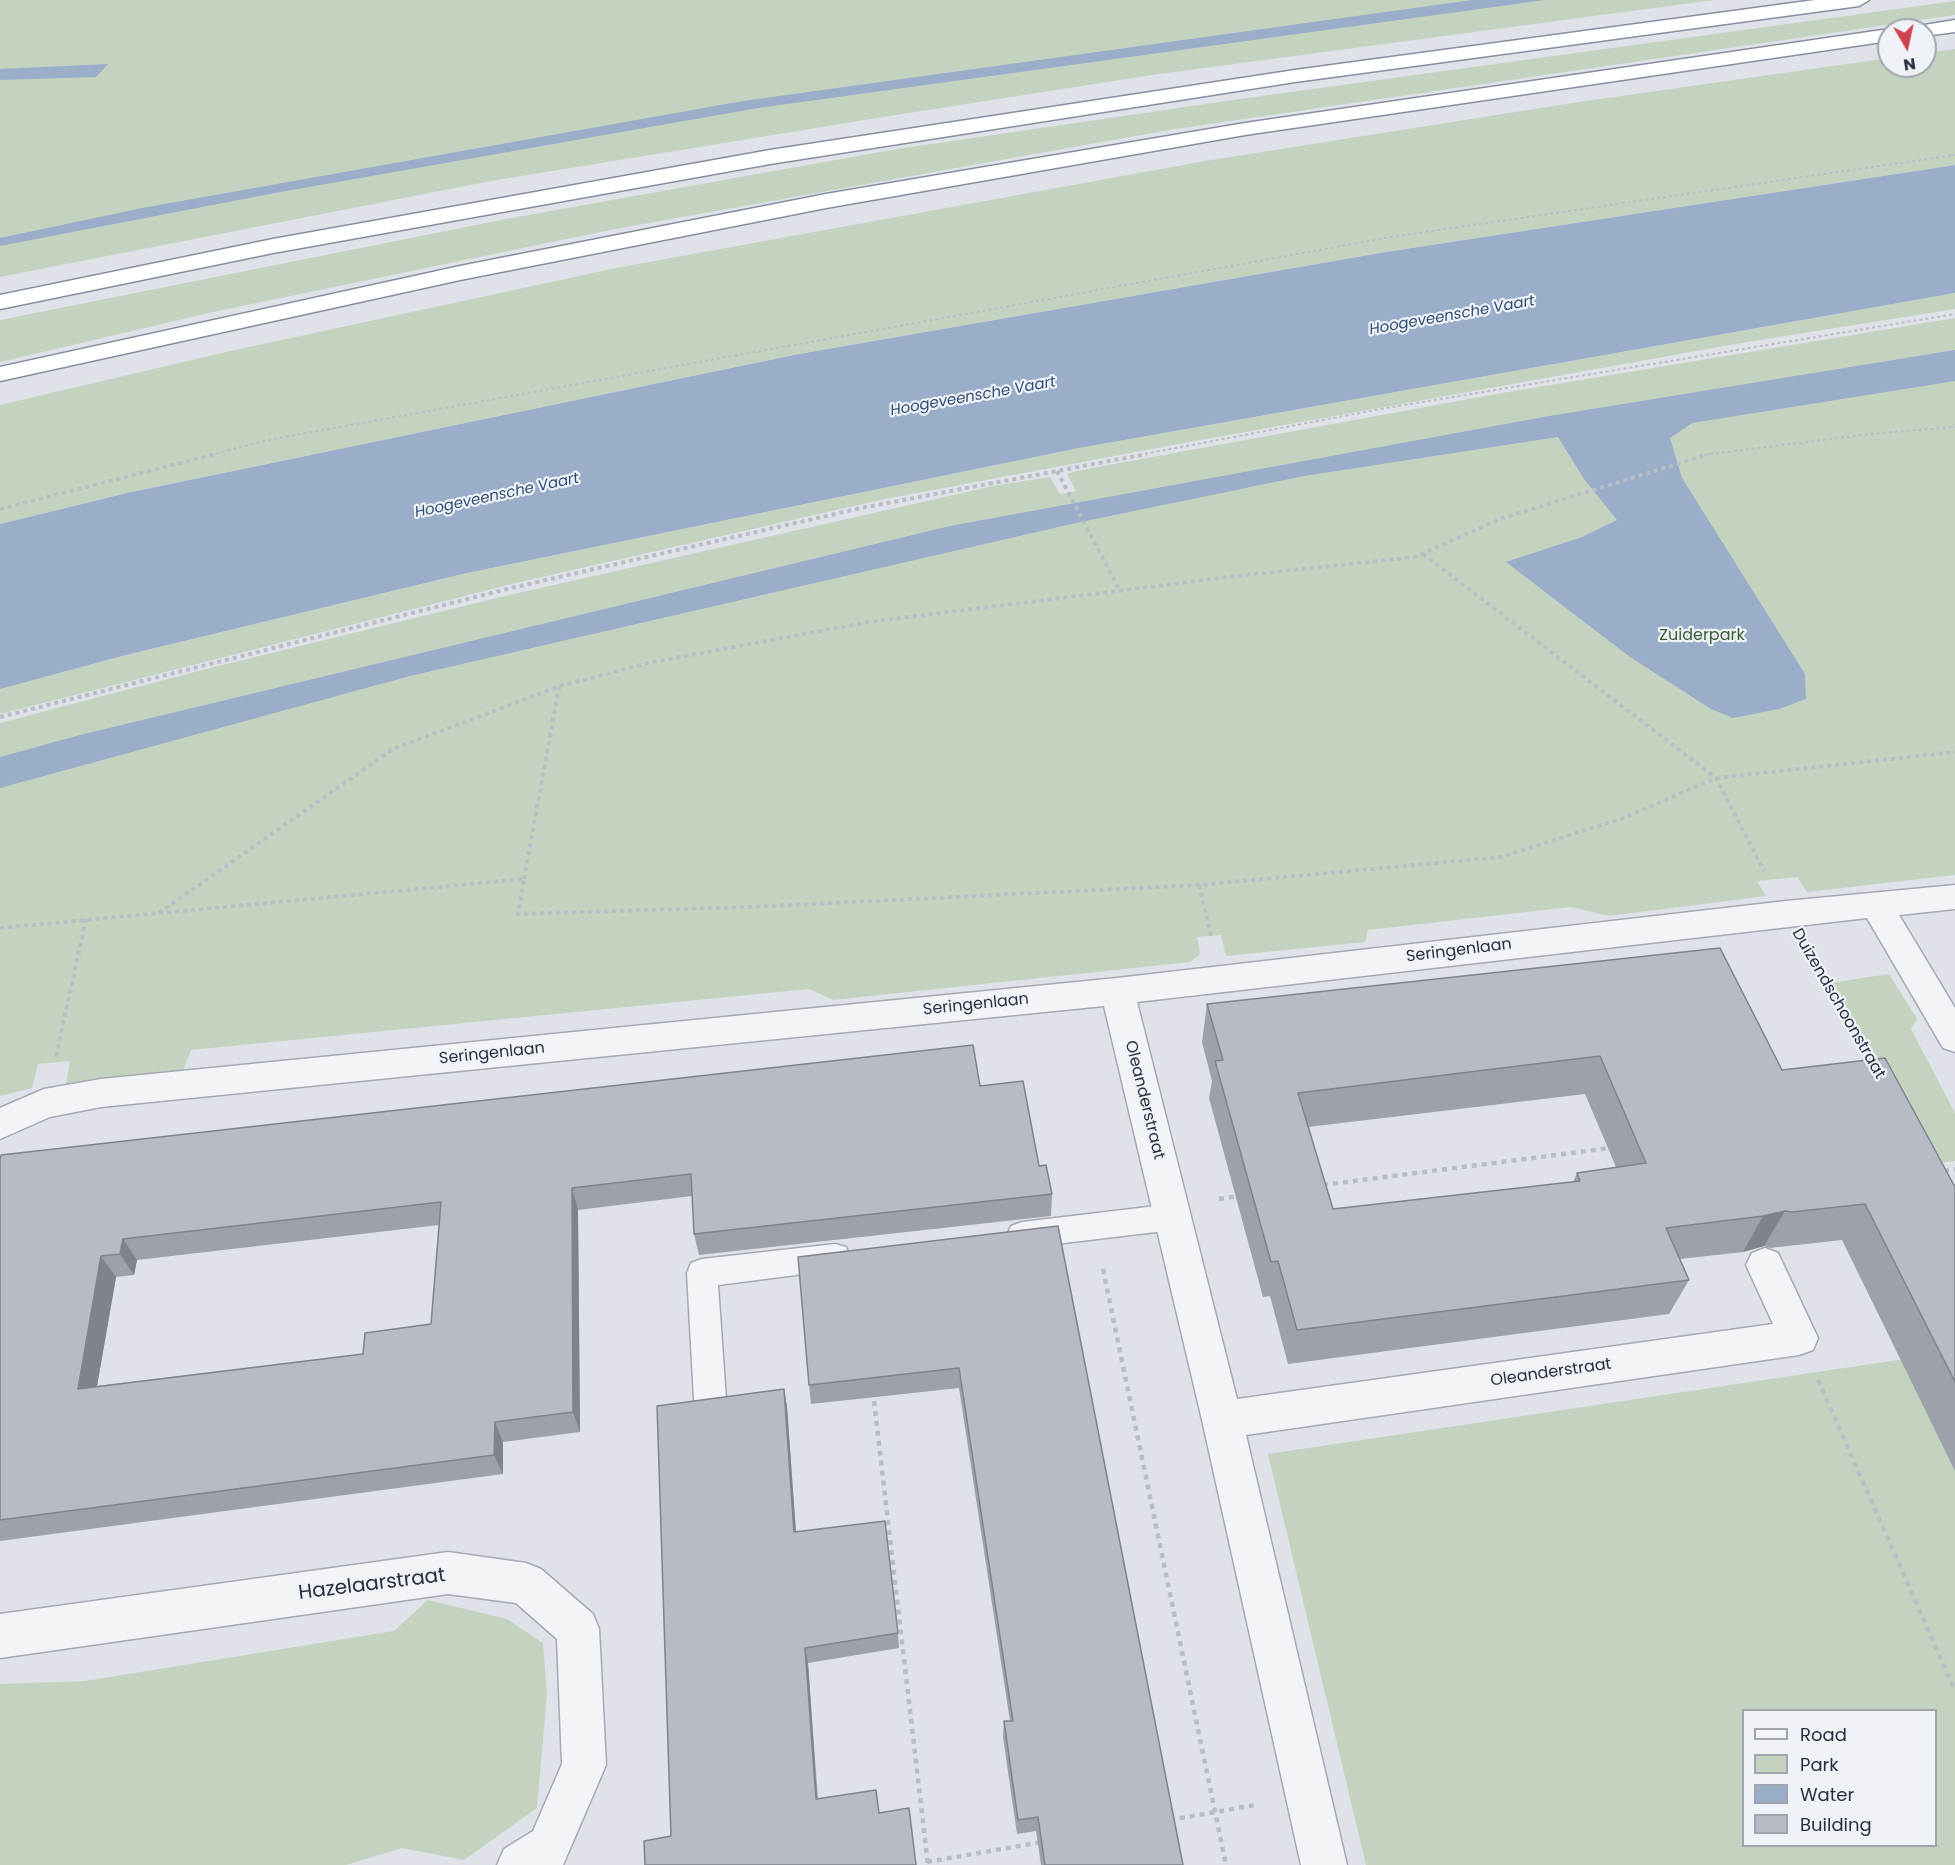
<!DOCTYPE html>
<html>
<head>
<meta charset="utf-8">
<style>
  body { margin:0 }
  #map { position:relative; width:1955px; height:1865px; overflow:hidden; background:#dfe2e9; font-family:Poppins,sans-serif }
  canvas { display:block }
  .legend { position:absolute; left:1742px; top:1709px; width:195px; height:138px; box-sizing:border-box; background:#eff2f6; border:2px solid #9fa4ad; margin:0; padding:8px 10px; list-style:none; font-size:18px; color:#282f40 }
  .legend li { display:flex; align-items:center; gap:12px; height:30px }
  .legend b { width:30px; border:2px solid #9fa4ad }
  .north { position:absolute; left:1877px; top:18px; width:60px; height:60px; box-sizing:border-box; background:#eff2f6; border:2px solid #9fa4ad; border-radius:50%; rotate:171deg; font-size:16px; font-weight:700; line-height:24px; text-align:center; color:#282f40 }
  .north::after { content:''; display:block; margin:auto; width:21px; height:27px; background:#d0424f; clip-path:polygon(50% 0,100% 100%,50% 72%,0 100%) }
</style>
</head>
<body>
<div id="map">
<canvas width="1955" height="1865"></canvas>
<ul class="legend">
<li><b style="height:8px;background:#f2f4f7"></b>Road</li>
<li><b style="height:16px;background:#c4d3c0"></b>Park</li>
<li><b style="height:16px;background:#9aaeca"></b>Water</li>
<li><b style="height:16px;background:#b6bbc6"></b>Building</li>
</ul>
<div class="north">N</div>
</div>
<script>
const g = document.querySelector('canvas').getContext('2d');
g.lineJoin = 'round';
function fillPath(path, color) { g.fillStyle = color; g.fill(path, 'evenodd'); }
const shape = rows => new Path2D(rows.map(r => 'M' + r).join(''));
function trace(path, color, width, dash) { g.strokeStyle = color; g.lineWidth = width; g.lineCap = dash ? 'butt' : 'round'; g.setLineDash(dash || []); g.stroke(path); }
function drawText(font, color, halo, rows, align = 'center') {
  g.font = font + ' Poppins,sans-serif'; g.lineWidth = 4.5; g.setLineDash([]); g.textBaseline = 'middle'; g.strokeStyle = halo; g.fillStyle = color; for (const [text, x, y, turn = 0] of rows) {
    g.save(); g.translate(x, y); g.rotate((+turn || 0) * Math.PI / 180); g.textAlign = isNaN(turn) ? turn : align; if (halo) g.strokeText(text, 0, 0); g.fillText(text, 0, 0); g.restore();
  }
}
fillPath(shape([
  [0,0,1714,0,1152,75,877,118,491,181,0,277],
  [1955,1,1955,15,1169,130,610,230,213,312,0,362,0,320,506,219,897,149,1240,99],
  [1955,49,1955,165,1386,252,799,354,127,493,0,524,0,405,226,352,616,268,1205,161,1579,102,1889,58,1889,66,1925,66,1925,53],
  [1955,293,1955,309,1741,343,1173,445,880,500,516,583,0,714,0,689,126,655,467,573,1079,448],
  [1955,318,1955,875,1807,892,1797,877,1757,881,1766,896,1609,916,1571,907,1368,930,1365,942,1226,956,1221,935,1197,937,1200,954,1190,962,833,1000,809,989,191,1050,183,1070,66,1085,70,1061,38,1064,32,1088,0,1096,0,723,206,669,505,596,998,485,1050,477,1060,494,1076,491,1067,474,1076,471,1502,393],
  [1889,974,1917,1019,1911,1029,1955,1113,1955,1161,1931,1164,1830,983],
  [1911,1358,1955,1446,1955,1865,1366,1865,1268,1454],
  [1744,1710,1936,1710,1936,1846,1744,1846],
  [428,1600,507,1619,543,1643,547,1694,537,1808,464,1860,402,1848,346,1865,0,1865,0,1684,85,1681,394,1631]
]), '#c4d3c0');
fillPath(shape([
  [1472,0,1545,0,758,108,275,193,0,246,0,238,142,208,743,101],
  [108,64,96,77,0,80,0,69],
  [1955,165,1955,293,1079,448,467,573,126,655,0,689,0,524,127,493,799,354,1386,252],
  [1955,350,1955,381,1692,423,1670,438,1682,478,1805,674,1806,699,1779,709,1733,718,1711,709,1630,657,1506,562,1582,537,1617,520,1584,479,1558,437,1304,476,1076,523,410,676,0,788,0,757,80,735,950,526,1549,416]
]), '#9aaeca');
const service = shape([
  [1173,1204,1184,1208,1188,1217,1184,1226,1173,1230,1022,1248,1011,1244,1007,1235,1011,1226,1022,1222,1173,1204],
  [835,1244,846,1247,850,1257,846,1267,835,1270,718,1285,726,1399,721,1410,710,1414,699,1410,694,1399,687,1273,691,1263,702,1259,835,1244]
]);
const minor = shape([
  [1955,885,1955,909,1899,915,1955,1008,1955,1052,1943,1048,1867,918,1137,1002,1237,1399,1773,1324,1746,1265,1752,1253,1765,1248,1778,1253,1818,1338,1813,1350,1799,1355,1246,1435,1347,1865,1301,1865,1202,1420,1104,1006,101,1107,50,1117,0,1139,0,1108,44,1089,101,1079,1117,978,1786,901,1955,885],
  [448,1552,526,1563,541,1569,593,1614,599,1629,606,1765,563,1865,497,1865,504,1849,533,1831,562,1764,557,1639,516,1603,448,1594,0,1658,0,1614,448,1552]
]);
const motorway = shape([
  [1815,0,1869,0,1859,6,1295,82,770,164,273,253,0,309,0,295,273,239,770,150,1295,70,1815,0],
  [1955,20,1955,32,1925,36,1925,30,1915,30,1918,26,1955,20],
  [1889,29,1893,30,1889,30,1889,41,1245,135,826,208,460,280,0,381,0,367,460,266,826,194,1245,123,1889,29]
]);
trace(service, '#a4a9b3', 3);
trace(minor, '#a4a9b3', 3);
trace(motorway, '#868fa0', 3);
trace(shape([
  [210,455,268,440,1397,236,1955,155],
  [1139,455,1386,408,1955,314],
  [1704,455,1870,434,1955,427]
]), '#b9bdc4', 2, [3, 3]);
trace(shape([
  [1057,471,1120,591],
  [0,509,216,454],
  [1423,554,1716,778,1764,871],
  [0,717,511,588,861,508,1147,454],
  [524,879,559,687],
  [1199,885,1211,937],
  [159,913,393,749,560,686,648,663,869,622,1237,576,1415,557,1500,519,1709,454],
  [0,928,524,879,518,914,750,907,1199,885,1501,857,1626,817,1716,778,1955,752],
  [1811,956,1870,1060],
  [56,1056,86,919]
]), '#b9bdc4', 4, [4, 4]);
trace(shape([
  [1869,1058,1871,1062],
  [1944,1171,1955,1169],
  [1323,1185,1610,1148],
  [1219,1199,1238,1196],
  [1103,1269,1226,1865],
  [1818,1380,1955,1691],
  [874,1401,928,1865],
  [1170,1820,1255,1805],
  [927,1862,1042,1842]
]), '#b9bdc4', 4.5, [5, 5]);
fillPath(service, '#f2f4f7');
fillPath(minor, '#f2f4f7');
fillPath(motorway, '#fff');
fillPath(shape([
  [1207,1004,1782,1070,1955,1187,1955,1471,1842,1240,1770,1248,1764,1246,1743,1252,1680,1259,1689,1280,1669,1314,1288,1364,1270,1296,1263,1297,1209,1098,1212,1081,1202,1042],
  [1585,1094,1616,1167,1577,1173,1573,1182,1333,1209,1308,1127],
  [980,1086,1039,1166,1052,1194,1051,1216,699,1255,694,1234,692,1196,578,1210,580,1432,503,1442,503,1474,0,1541,0,1159],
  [439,1225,431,1324,363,1354,97,1386,116,1277,134,1275,137,1260],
  [1058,1226,1183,1865,1041,1865,1036,1831,1017,1834,1003,1737,1004,1721,1010,1721,959,1388,811,1404,809,1385],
  [784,1389,787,1407,796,1532,898,1633,899,1648,808,1663,818,1799,879,1813,916,1865,671,1836]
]), '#9da1aa');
fillPath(shape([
  [572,1188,578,1210,580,1432,573,1412],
  [1785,1211,1764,1246,1743,1252,1763,1216],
  [123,1239,137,1260,134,1275,120,1254],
  [101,1256,116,1277,93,1409,78,1389],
  [784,1389,787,1407,797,1548,794,1532],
  [495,1422,503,1442,503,1474,494,1455],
  [805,1648,808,1663,818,1812,816,1799]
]), '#7f838b');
const building = shape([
  [1720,948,1782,1070,1885,1058,1955,1187,1955,1382,1865,1204,1792,1212,1785,1211,1763,1216,1666,1228,1689,1280,1297,1330,1278,1261,1271,1262,1215,1061,1223,1060,1207,1004,1720,948],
  [1600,1056,1646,1163,1577,1173,1580,1181,1333,1209,1298,1093,1600,1056],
  [973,1045,980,1086,1023,1081,1039,1166,1046,1165,1052,1194,694,1234,691,1174,572,1188,573,1412,495,1422,494,1455,0,1520,0,1159,1,1155,973,1045],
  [441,1202,431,1324,365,1333,363,1354,78,1389,101,1256,120,1254,123,1239,441,1202],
  [1058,1226,1183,1865,1045,1865,1038,1817,1018,1820,1004,1721,1013,1721,959,1368,809,1385,798,1257,1058,1226],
  [784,1389,794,1532,885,1521,898,1633,805,1648,816,1799,876,1790,879,1813,909,1808,916,1865,645,1865,644,1841,671,1836,657,1406,784,1389]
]);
fillPath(building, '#b6bbc6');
trace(building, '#7f838b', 1.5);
drawText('italic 15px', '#314c75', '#eff2f6', [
  ["Hoogeveensche Vaart",1452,316,-10],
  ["Hoogeveensche Vaart",973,397,-10],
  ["Hoogeveensche Vaart",497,496,-12]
]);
drawText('16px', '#3a5c35', '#eff2f6', [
  ["Zuiderpark",1702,636]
]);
drawText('16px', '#282f40', '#eff2f6', [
  ["Seringenlaan",1459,951,-7],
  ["Duizendschoonstraat",1838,1004,60],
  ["Seringenlaan",976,1005,-6],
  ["Seringenlaan",492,1054,-6],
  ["Oleanderstraat",1144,1100,76],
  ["Oleanderstraat",1551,1373,-8]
]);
drawText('20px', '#282f40', '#eff2f6', [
  ["Hazelaarstraat",372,1585,-7]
]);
</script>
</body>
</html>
